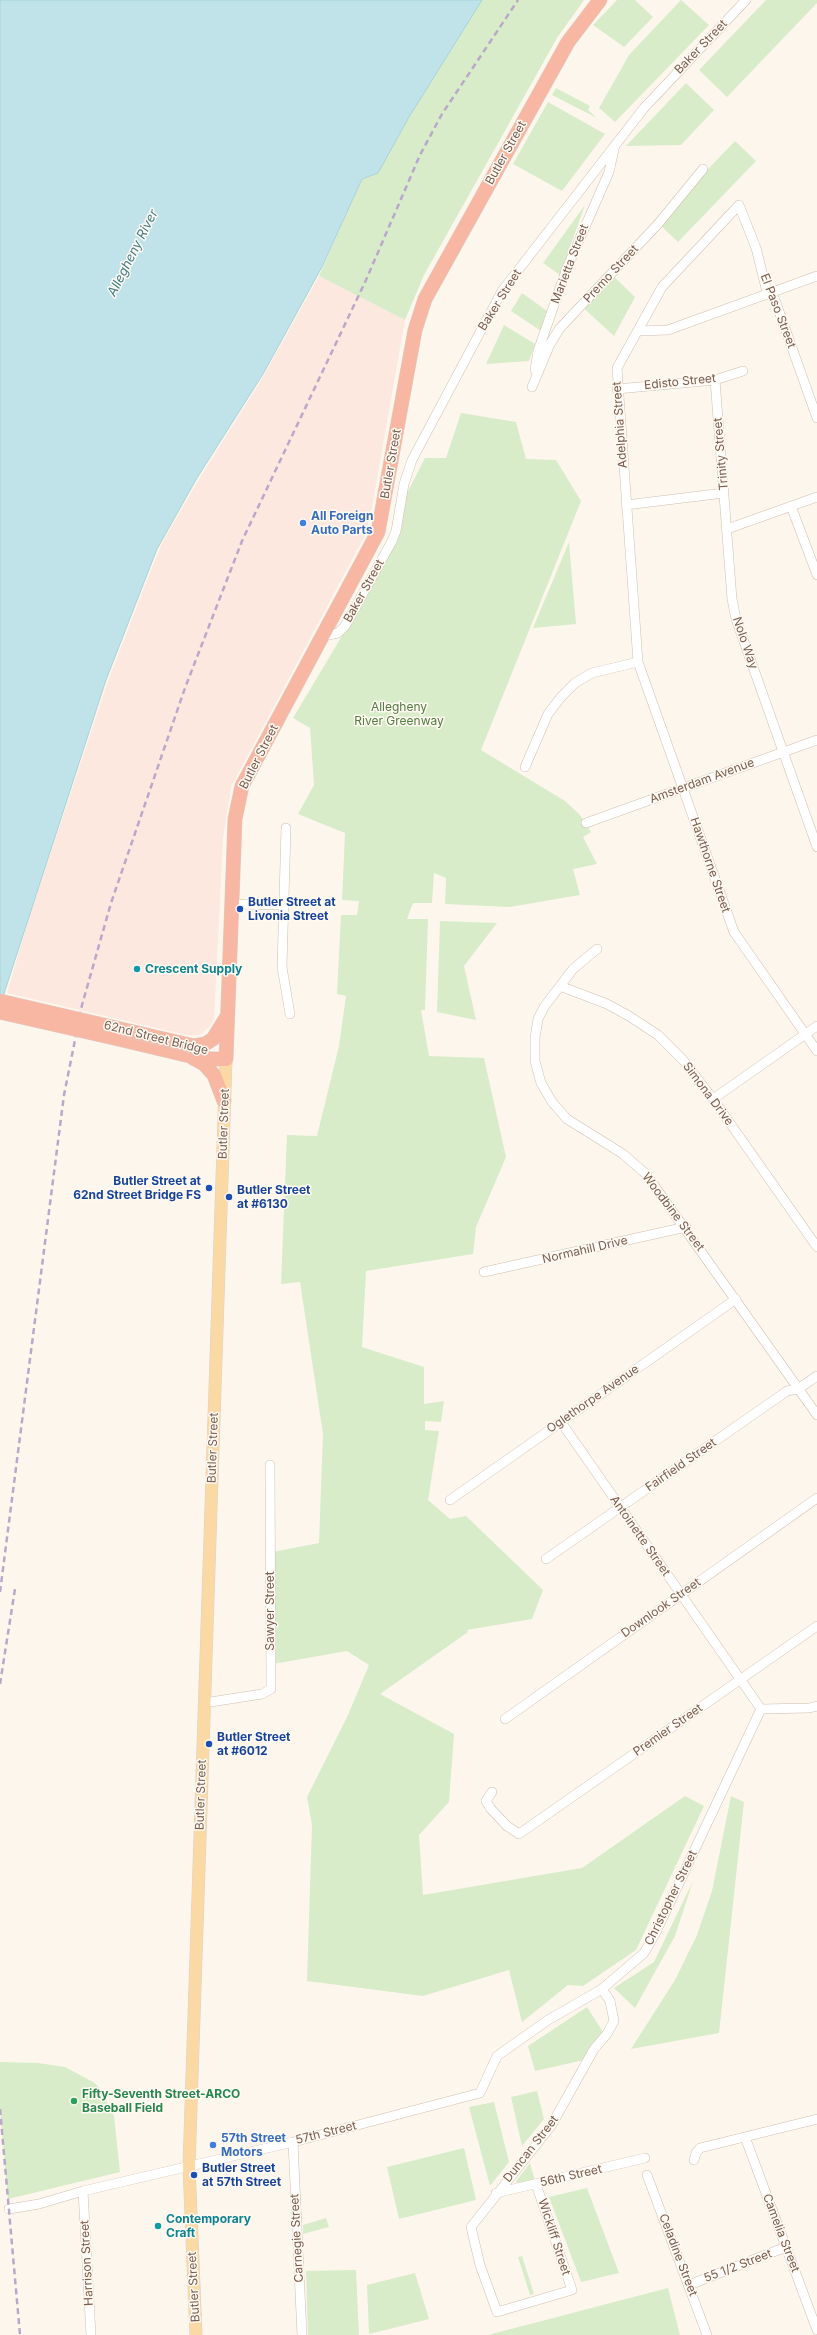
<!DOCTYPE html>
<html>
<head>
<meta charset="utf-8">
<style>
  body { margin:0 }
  canvas { display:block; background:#fdf6ec }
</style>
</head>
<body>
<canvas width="817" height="2335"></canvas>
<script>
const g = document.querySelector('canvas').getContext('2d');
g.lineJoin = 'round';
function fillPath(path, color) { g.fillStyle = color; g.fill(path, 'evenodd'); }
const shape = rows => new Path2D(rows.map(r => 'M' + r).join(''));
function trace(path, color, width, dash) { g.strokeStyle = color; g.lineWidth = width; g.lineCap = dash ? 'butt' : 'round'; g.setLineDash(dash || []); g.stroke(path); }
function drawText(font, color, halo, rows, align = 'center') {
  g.font = font + ' Inter,sans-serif'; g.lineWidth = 3; g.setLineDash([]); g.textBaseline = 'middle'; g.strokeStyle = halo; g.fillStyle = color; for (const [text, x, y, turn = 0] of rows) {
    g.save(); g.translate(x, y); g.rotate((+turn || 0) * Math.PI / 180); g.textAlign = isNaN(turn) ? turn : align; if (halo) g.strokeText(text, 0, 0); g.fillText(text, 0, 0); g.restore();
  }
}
fillPath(shape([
  [319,276,405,320,371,513,364,537,231,787,223,839,214,1019,211,1025,200,1035,186,1035,7,993,28,921,108,681,153,565,163,541,199,479,260,382]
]), '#fde8e0');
fillPath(shape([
  [482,0,584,0,557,38,424,275,405,320,319,276,362,179,378,173,409,117],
  [617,0,635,0,653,17,624,47,593,25],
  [681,0,709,25,615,122,599,108,629,55],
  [766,0,817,0,817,3,727,97,699,70],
  [686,83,714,110,681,145,626,146],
  [556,88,590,106,588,110,597,118,552,95],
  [548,102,605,134,562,191,513,164],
  [735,141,756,161,678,242,657,222],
  [585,205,560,275,543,263],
  [609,272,635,297,614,336,579,304],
  [522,293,547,311,541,331,511,311],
  [504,325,535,344,529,361,486,364],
  [461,413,516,422,526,459,556,460,581,501,481,750,565,801,580,815,591,832,583,837,597,864,573,869,580,895,510,907,445,904,446,878,434,873,432,903,413,903,407,919,428,919,425,1010,421,1010,429,1056,484,1058,506,1157,476,1227,473,1254,366,1271,362,1347,424,1367,424,1404,444,1401,441,1422,425,1421,425,1430,439,1431,428,1500,450,1519,466,1516,543,1590,532,1619,467,1630,468,1632,380,1694,454,1734,449,1802,419,1835,423,1895,582,1868,685,1796,704,1806,636,1950,583,1986,568,1985,522,2022,509,1970,423,1996,307,1981,312,1825,307,1797,348,1715,369,1665,347,1651,273,1664,273,1552,319,1543,323,1434,300,1282,281,1284,287,1135,317,1136,339,1046,346,996,337,994,341,915,357,915,359,901,342,900,345,833,298,814,314,785,310,728,293,718,367,594,406,495,425,458,446,458],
  [569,542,576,624,533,628],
  [440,921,497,923,464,966,476,1020,437,1012],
  [731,1796,744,1802,719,2033,631,2049,675,1980,697,1935,712,1891],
  [693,1881,675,1936,635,2008,614,1988,654,1962],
  [587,2007,603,2032,584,2060,535,2071,528,2046],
  [0,2062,38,2063,65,2067,95,2083,103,2093,114,2116,120,2172,8,2199,0,2109],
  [537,2091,544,2119,522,2146,511,2097],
  [494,2102,509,2162,490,2186,469,2107],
  [464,2148,476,2200,399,2219,387,2167],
  [530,2163,535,2181,518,2184,516,2181],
  [587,2188,619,2273,581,2282,549,2197],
  [326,2218,329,2227,303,2234,303,2225],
  [522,2256,534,2294,530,2295,518,2257],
  [356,2270,359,2335,308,2335,306,2271],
  [415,2273,429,2319,369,2334,367,2285],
  [668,2288,680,2335,488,2335]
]), '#d8ecc9');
const water = shape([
  [0,0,482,0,409,117,378,173,362,179,322,267,263,374,197,478,157,549,106,680,0,1006,0,0]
]);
fillPath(water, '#bfe3e8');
trace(water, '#a5d3da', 1);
const minor = shape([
  [639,331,668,330,817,276],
  [535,370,538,351,567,268,609,172,615,145],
  [715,380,732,599,736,619,817,847],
  [532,387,550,344,560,328,658,224,703,169],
  [617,389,715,380,743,371],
  [817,418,775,300,766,288,756,248,739,205,662,287,617,368,638,662,734,932,817,1051],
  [626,505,724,493],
  [791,506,817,575],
  [727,529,817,497],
  [323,636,338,633,345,626,392,541,396,531,404,484,412,460,502,291,644,108,746,0],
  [525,767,548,714,561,697,575,683,592,673,638,662],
  [586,823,817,740],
  [286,828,282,967,290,1014],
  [232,904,284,905],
  [597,949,573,969,544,1007,538,1019,535,1038,535,1061,541,1083,552,1102,567,1119,623,1154,646,1174,817,1415],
  [560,986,607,1004,629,1016,658,1035,683,1060,713,1099,817,1247],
  [713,1099,817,1026],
  [484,1272,686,1227],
  [561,1422,761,1709],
  [450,1500,736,1299],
  [546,1559,787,1391,798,1389,817,1376],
  [204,1703,262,1694,271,1689,270,1465],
  [761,1709,809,1708,817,1706],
  [505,1719,817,1498],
  [492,1792,486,1801,491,1809,507,1826,519,1834,817,1626],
  [745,2137,817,2330],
  [293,2142,302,2335],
  [694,2160,696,2153,700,2148,817,2119],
  [647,2175,707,2335],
  [536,2184,572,2290,497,2312,480,2265,471,2227,551,2126,594,2049,607,2034,614,2021,610,2001,602,1989],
  [83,2191,91,2335],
  [496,2193,645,2158],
  [9,2209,39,2204,83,2191,293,2142,480,2093,497,2056,548,2020,602,1989,644,1953,655,1934,761,1709],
  [689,2285,786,2247]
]);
const major = shape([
  [196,2335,189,2166,226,1059]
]);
const highway = shape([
  [114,1038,190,1056,211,1059,226,1059],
  [194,1046,205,1044,213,1039,226,1018],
  [193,1058,204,1064,214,1075,224,1101],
  [226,1059,235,819,242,786,378,532,415,330,425,299,568,42,600,0]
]);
trace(minor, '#d1beb0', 10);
trace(major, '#dad1cd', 13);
trace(highway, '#dad1cd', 15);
trace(minor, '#fff', 9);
trace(major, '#fbd9a5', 12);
trace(highway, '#f7b7a3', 14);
trace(shape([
  [0,1592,64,1095,82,1005,111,903,185,688,242,541,366,280,420,155,442,114,518,0],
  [0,1684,15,1589],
  [0,2109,20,2335]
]), '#b9a8c9', 2.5, [6, 4]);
const highwayBridge = shape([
  [0,1001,194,1046],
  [0,1012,114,1038]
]);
trace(highwayBridge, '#dad1cd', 15, []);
trace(highwayBridge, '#f7b7a3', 14);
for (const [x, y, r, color] of [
  [303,523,4,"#3f7fe0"],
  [240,909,4,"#1a4fb4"],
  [137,969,4,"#0f9aa8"],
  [209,1188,4,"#1a4fb4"],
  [229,1197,4,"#1a4fb4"],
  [209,1744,4,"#1a4fb4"],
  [74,2101,4,"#2e9e5b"],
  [213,2145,4,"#3f7fe0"],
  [194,2175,4,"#1a4fb4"],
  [158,2226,4,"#0f9aa8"]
]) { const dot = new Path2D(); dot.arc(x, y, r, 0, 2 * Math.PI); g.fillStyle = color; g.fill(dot); trace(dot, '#fffaf3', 1.5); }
drawText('12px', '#7a5c4d', '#fffaf3', [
  ["Baker Street",701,47,-46],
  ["Butler Street",506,153,-61],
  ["Marietta Street",570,264,-69],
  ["Premo Street",611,274,-47],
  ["Baker Street",500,300,-58],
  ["El Paso Street",778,311,69],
  ["Edisto Street",680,382,-6],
  ["Adelphia Street",620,425,-94],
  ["Trinity Street",721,454,-95],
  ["Butler Street",391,464,-80],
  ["Baker Street",364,591,-61],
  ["Nolo Way",745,643,71],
  ["Butler Street",259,757,-63],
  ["Amsterdam Avenue",702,781,-20],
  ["Hawthorne Street",710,865,71],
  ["62nd Street Bridge",156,1038,14],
  ["Simona Drive",708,1094,53],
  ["Butler Street",224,1124,-88],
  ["Woodbine Street",673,1212,53],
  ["Normahill Drive",585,1250,-13],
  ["Oglethorpe Avenue",593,1399,-35],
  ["Butler Street",213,1448,-88],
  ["Fairfield Street",681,1465,-35],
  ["Antoinette Street",640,1536,55],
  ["Downlook Street",661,1608,-35],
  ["Sawyer Street",270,1611,-90],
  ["Premier Street",668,1730,-35],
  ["Butler Street",201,1795,-88],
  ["Christopher Street",671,1898,-64],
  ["57th Street",326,2133,-14],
  ["Duncan Street",531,2149,-52],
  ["56th Street",571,2176,-13],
  ["Camelia Street",781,2233,69],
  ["Wickliff Street",554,2237,72],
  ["Carnegie Street",297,2238,-93],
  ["Celadine Street",678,2255,69],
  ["Harrison Street",87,2263,-93],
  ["55 1/2 Street",738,2266,-21],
  ["Butler Street",194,2287,-93]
]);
drawText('bold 12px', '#366cbe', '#fffaf3', [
  ["All Foreign",311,516],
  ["Auto Parts",311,530],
  ["57th Street",221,2138],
  ["Motors",221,2152]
], 'left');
drawText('12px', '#537a41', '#fffaf3', [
  ["Allegheny",399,707],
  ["River Greenway",399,721]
]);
drawText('bold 12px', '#164399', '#fffaf3', [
  ["Butler Street at",248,902],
  ["Livonia Street",248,916],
  ["Butler Street at",201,1181,"right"],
  ["62nd Street Bridge FS",201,1195,"right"],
  ["Butler Street",237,1190],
  ["at #6130",237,1204],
  ["Butler Street",217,1737],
  ["at #6012",217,1751],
  ["Butler Street",202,2168],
  ["at 57th Street",202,2182]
], 'left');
drawText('bold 12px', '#0d838f', '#fffaf3', [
  ["Crescent Supply",145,969],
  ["Contemporary",166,2219],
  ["Craft",166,2233]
], 'left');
drawText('bold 12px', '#27864d', '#fffaf3', [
  ["Fifty-Seventh Street-ARCO",82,2094],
  ["Baseball Field",82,2108]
], 'left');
drawText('italic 13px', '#437c86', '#fffaf3', [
  ["Allegheny River",133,253,-63]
]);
</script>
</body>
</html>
